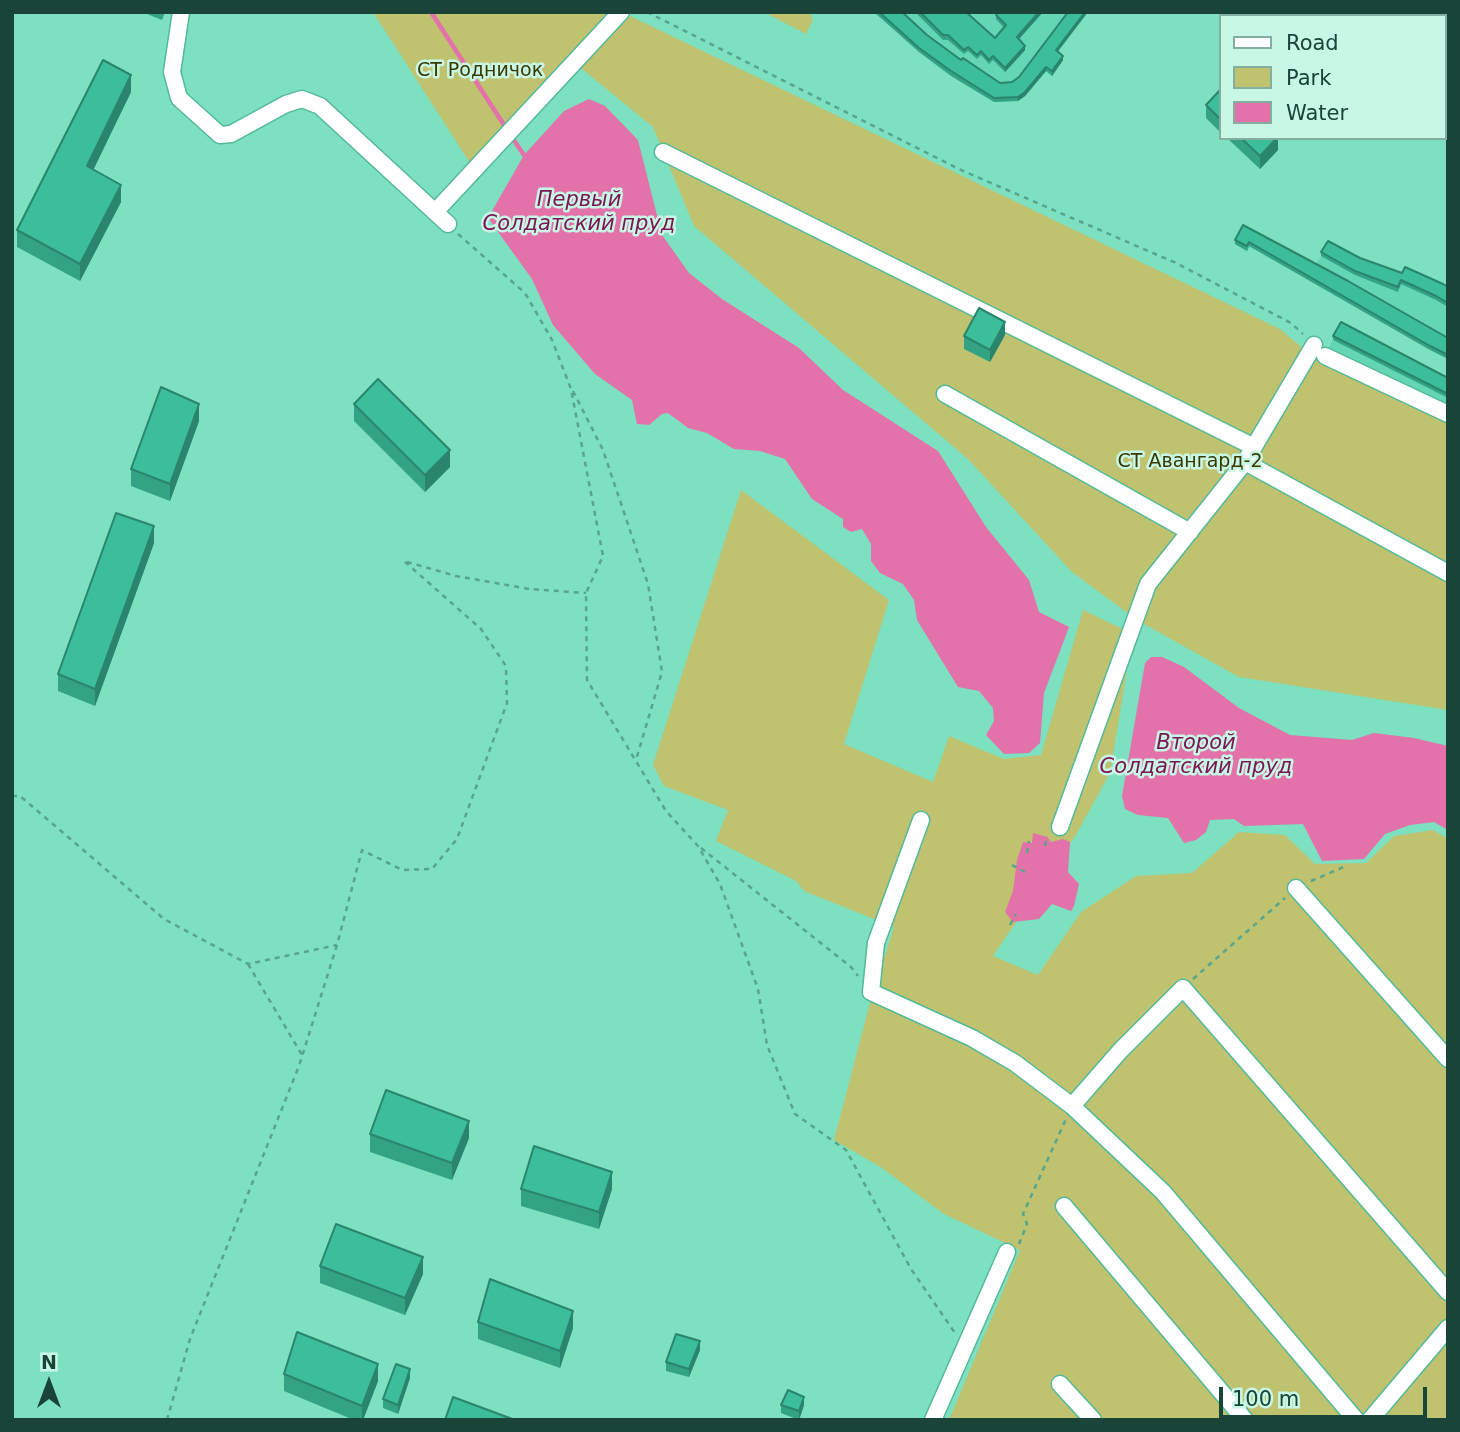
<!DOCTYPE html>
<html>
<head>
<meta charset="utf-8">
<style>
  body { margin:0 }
  #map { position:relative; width:1460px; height:1432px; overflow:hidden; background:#7de0c0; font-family:"DejaVu Sans",sans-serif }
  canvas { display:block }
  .frame { position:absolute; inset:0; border:14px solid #194437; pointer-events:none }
  .legend { position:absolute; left:1219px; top:14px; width:228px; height:126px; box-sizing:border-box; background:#c8f7e5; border:2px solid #82af9f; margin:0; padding:9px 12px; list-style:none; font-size:21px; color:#194437 }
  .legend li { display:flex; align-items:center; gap:14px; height:35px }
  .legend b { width:35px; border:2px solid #82af9f }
  .north { position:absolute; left:14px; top:1348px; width:70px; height:70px; -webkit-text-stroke:5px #c8f7e5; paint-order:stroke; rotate:0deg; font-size:19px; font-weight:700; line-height:28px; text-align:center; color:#194437 }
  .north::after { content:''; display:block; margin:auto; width:24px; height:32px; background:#194437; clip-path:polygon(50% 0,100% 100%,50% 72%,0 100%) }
  .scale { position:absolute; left:1219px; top:1387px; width:208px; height:32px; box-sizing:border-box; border:4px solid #194437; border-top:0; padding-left:9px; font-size:21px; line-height:24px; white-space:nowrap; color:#194437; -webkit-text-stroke:5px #c8f7e5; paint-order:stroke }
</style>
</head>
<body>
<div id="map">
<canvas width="1460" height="1432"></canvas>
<div class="frame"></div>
<ul class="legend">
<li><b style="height:9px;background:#fff"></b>Road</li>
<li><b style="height:19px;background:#bfc26f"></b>Park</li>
<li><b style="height:19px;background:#e371aa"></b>Water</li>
</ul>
<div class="north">N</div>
<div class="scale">100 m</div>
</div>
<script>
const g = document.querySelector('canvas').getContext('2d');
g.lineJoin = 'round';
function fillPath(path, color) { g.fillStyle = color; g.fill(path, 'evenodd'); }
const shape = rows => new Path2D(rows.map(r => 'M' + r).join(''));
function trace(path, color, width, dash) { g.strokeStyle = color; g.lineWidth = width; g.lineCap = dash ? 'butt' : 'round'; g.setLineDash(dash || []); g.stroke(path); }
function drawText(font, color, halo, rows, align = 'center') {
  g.font = font + ' "DejaVu Sans",sans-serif'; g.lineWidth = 5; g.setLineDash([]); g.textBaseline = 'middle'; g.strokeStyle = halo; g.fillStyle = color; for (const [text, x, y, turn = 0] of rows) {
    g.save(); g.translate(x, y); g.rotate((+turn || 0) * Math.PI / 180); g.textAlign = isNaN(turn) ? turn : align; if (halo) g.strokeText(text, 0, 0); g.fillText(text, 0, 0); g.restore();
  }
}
fillPath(shape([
  [874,12,1088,12,1056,54,1063,60,1052,76,1046,71,1025,96,1018,101,994,102,919,52],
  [1243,229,1314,267,1328,245,1360,262,1448,291,1448,359,1250,247,1247,251,1235,244],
  [1333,340,1448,382,1448,410,1328,349]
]), '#65d6b3');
fillPath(shape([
  [373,12,615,12,472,166],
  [764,12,809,12,813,20,806,34],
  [628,15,1280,329,1319,362,1448,423,1448,710,1239,677,1137,620,1072,572,968,459,694,226,653,127,576,64],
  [741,490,889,600,844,744,933,782,949,736,1004,759,1041,755,1083,610,1133,634,1110,773,1077,833,993,956,1038,975,1081,912,1136,876,1192,873,1239,832,1285,835,1315,864,1366,863,1394,836,1433,830,1448,839,1448,1420,949,1420,1020,1250,944,1214,882,1168,834,1140,871,999,894,927,804,891,796,881,716,841,728,810,664,786,653,765]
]), '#bfc26f');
fillPath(shape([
  [589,99,605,106,638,140,662,235,689,273,722,299,799,348,843,390,938,451,986,527,1029,580,1039,612,1069,627,1044,693,1040,743,1029,753,1004,754,986,735,994,721,993,708,979,691,958,687,917,620,914,600,903,584,880,573,871,561,871,544,862,529,851,532,843,527,843,519,812,499,785,459,760,451,734,449,707,433,688,428,668,413,662,414,649,425,637,424,632,400,595,374,553,325,532,279,488,218,524,155,564,111],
  [1151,657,1162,657,1184,667,1239,708,1290,735,1352,740,1374,733,1414,738,1448,746,1448,830,1434,822,1410,825,1385,834,1364,859,1322,861,1303,824,1244,826,1234,819,1210,820,1206,832,1196,840,1184,843,1168,818,1138,815,1125,809,1122,796,1145,663],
  [1033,833,1047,837,1051,842,1063,839,1070,842,1068,872,1079,884,1074,906,1071,911,1052,904,1039,919,1013,922,1005,912,1013,891,1017,860,1023,842,1032,843]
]), '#e371aa');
trace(shape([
  [431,12,506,128],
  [511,136,524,155]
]), '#e371aa', 4.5);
const minor = shape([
  [181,12,172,72,179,98,220,135,231,134,286,104,302,99,320,106,448,224],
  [663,152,1254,447],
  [435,212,621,12],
  [1325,356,1448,414],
  [945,394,1190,532],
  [1245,462,1448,573],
  [921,820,876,943,871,992,972,1038,1015,1063,1072,1106,1163,1192,1356,1420],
  [1060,827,1148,584,1245,462,1314,345],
  [1296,888,1448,1059],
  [1072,1106,1120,1051,1183,988,1448,1292],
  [1064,1206,1245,1420],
  [1060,1384,1093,1420],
  [933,1420,1007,1252],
  [1370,1420,1448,1328]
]);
trace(minor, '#54b99a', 19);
trace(shape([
  [647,12,961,170,1176,263,1291,323,1303,334],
  [458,234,525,293,552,340,571,389,603,556,586,593,587,680,666,811,698,846,720,884,758,989,767,1045,795,1114,846,1150,911,1269,955,1333],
  [573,391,603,450,648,584,662,672,636,760],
  [407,562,456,576,529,589,586,593],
  [12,796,20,796,164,919,248,964,337,945],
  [1045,846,1047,836],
  [701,848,851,967,858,976],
  [1027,853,1029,841],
  [1012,865,1025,872],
  [1311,881,1346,866],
  [1010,925,1016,914],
  [248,964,302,1055],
  [1193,979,1285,898],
  [1019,1244,1027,1224,1023,1214,1066,1119],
  [167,1420,190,1339,299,1066,337,945,362,850,402,870,432,869,457,839,507,703,506,666,481,629,404,561]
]), '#57a58c', 2.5, [5, 5]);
trace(minor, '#fff', 16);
fillPath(shape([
  [142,12,165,12,162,20],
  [874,12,902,12,927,35,961,60,1000,83,1012,82,1058,51,1063,60,1052,76,1046,71,1025,96,1018,101,994,102,951,76,919,52],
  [915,12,966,12,995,38,1004,28,996,19,996,15,998,12,1043,12,1019,39,1025,50,1005,72,993,60,989,64,981,55,977,59,968,51,964,54,948,40,943,40],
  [1339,12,1385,12,1381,16,1339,16],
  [1220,90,1220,132,1206,118,1206,105],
  [131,92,93,169,121,202,80,281,17,247,17,230],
  [1227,138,1278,138,1278,150,1260,169],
  [1243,225,1448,338,1448,359,1430,350,1249,246,1247,251,1235,244,1235,240],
  [1321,252,1360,258,1402,273,1448,287,1448,307,1436,300,1401,284,1398,292,1355,275,1321,256],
  [1005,335,990,362,964,349,964,336],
  [1333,336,1448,378,1448,398,1333,340],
  [354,404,450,467,425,492,354,421],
  [199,421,170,501,131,486,131,469],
  [154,543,95,706,58,691,58,674],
  [370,1134,469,1138,452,1180,370,1152],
  [521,1189,612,1189,599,1229,521,1206],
  [320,1266,423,1274,405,1315,320,1283],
  [478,1322,573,1328,560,1368,478,1339],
  [700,1350,689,1377,666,1371,666,1362],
  [284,1374,378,1381,363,1420,354,1420,284,1391],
  [410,1378,398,1414,383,1408,383,1399],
  [781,1405,804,1405,799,1420,781,1413]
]), '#34a384');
fillPath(shape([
  [1039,12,1043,12,1017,41,1017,37],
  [1085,12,1088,12,1056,54,1056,50],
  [1367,12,1385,12,1381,16,1363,16],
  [1025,46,1025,50,1005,72,1005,68],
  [1063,56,1063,60,1052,76,1052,71],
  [1046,67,1046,71,1025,96,1018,101,1018,97],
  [131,75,131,92,87,183,87,166],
  [1448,78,1448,91,1444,94,1444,81],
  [1277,138,1278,138,1278,150,1260,169,1260,156],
  [121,185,121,202,80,281,80,264],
  [1005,322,1005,335,990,362,990,350],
  [199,404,199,421,170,501,170,484],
  [450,450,450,467,425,492,425,475],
  [154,526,154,543,95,706,95,689],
  [469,1121,469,1138,452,1180,452,1163],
  [612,1172,612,1189,599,1229,599,1212],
  [423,1257,423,1274,405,1315,405,1298],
  [573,1311,573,1328,560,1368,560,1351],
  [700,1341,700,1350,689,1377,689,1369],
  [378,1364,378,1381,363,1420,362,1420,362,1406],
  [410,1369,410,1378,398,1414,398,1405],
  [804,1397,804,1405,799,1420,799,1411]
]), '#2a856c');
const building = shape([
  [879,12,902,12,927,35,961,60,963,58,1000,83,1012,82,1019,77,1068,12,1085,12,1056,50,1063,56,1052,71,1046,67,1025,92,1018,97,994,98,951,71,919,48,879,12],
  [920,12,966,12,995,38,1006,25,996,15,998,12,1039,12,1017,37,1025,46,1005,68,993,56,989,60,981,51,977,55,968,47,964,50,948,35,943,35,920,12],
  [1350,12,1367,12,1363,16,1354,16,1350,12],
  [1444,56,1448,60,1448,78,1444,81,1444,56],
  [103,60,131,75,87,166,121,185,80,264,17,230,103,60],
  [1220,90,1220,119,1206,105,1220,90],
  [1241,138,1277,138,1260,156,1241,138],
  [1243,225,1348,281,1448,338,1448,355,1430,346,1249,242,1247,246,1235,240,1243,225],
  [1328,241,1360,258,1402,273,1405,267,1443,284,1448,287,1448,303,1436,296,1401,280,1398,287,1355,271,1321,252,1328,241],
  [979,308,1005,322,990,350,964,336,979,308],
  [1341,322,1448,378,1448,394,1333,336,1341,322],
  [378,379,450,450,425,475,354,404,378,379],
  [161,387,199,404,170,484,131,469,161,387],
  [116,513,154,526,95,689,58,674,116,513],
  [386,1090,469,1121,452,1163,370,1134,386,1090],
  [534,1146,612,1172,599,1212,521,1189,534,1146],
  [336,1224,423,1257,405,1298,320,1266,336,1224],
  [490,1279,573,1311,560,1351,478,1322,490,1279],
  [297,1332,378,1364,362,1406,284,1374,297,1332],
  [676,1334,700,1341,689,1369,666,1362,676,1334],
  [396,1364,410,1369,398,1405,383,1399,396,1364],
  [788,1390,804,1397,799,1411,781,1405,788,1390],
  [453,1397,515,1420,445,1420,453,1397]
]);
fillPath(building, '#3cbe9a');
trace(building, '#2a856c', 2);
drawText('19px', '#3a3a00', '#c8f7e5', [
  ["СТ Родничок",480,71],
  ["СТ Авангард-2",1190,462]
]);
drawText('italic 21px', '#7d1552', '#c8f7e5', [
  ["Первый",579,201],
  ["Солдатский пруд",579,225],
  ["Второй",1196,744],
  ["Солдатский пруд",1196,768]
]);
</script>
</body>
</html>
